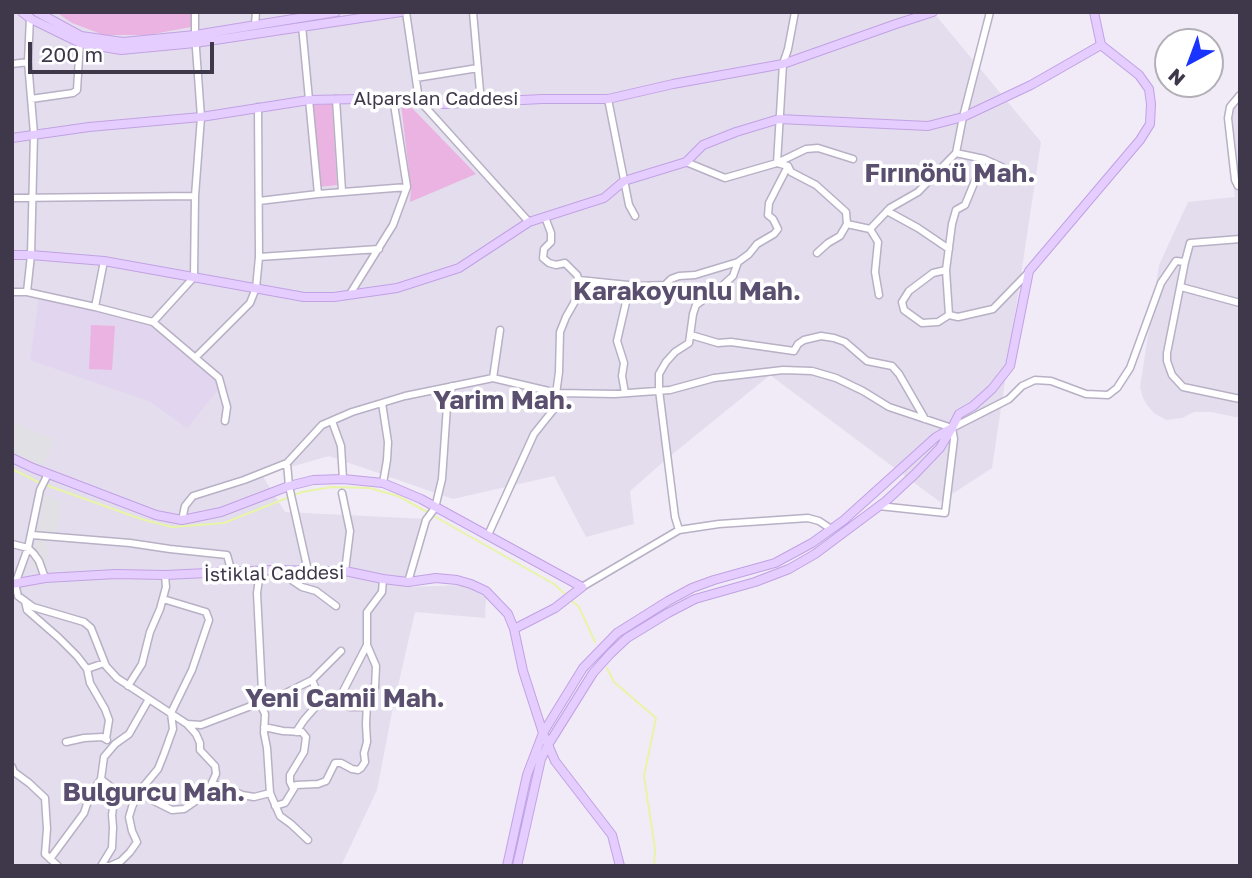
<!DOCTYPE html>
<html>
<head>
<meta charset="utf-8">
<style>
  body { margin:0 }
  #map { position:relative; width:1252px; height:878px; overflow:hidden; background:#f0ebf6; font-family:"Golos Text",sans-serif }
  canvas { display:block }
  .frame { position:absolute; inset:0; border:14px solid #3f384b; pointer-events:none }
  .north { position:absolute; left:1154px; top:28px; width:70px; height:70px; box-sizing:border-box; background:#fff; border:2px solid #b2afb7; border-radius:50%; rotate:221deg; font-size:19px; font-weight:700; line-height:28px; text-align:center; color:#3f384b }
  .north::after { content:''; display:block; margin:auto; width:24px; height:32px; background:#1a34ff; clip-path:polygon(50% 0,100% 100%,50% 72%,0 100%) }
  .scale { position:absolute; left:28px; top:42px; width:186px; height:32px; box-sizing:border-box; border:4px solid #3f384b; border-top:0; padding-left:9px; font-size:21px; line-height:24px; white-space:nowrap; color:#3f384b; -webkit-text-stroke:5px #fff; paint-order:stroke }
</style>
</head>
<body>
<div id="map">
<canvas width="1252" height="878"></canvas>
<div class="frame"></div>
<div class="north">N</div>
<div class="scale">200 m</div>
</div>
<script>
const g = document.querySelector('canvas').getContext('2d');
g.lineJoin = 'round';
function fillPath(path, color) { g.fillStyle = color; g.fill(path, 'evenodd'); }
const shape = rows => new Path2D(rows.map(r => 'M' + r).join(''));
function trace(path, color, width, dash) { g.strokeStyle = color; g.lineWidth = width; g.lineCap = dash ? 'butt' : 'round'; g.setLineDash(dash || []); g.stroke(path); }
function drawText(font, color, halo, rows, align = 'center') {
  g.font = font + ' "Golos Text",sans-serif'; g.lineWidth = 7; g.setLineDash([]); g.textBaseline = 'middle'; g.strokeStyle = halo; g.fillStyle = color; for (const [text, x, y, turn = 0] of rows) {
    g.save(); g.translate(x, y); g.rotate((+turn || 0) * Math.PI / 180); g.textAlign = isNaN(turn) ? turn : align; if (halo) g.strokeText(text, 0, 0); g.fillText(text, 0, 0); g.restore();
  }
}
fillPath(shape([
  [12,12,933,12,1041,142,992,468,940,502,770,375,669,457,630,491,634,524,586,537,554,476,453,499,329,456,262,475,285,512,427,519,409,587,463,585,486,597,485,618,415,612,392,712,377,790,341,866,12,866],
  [1240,90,1240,418,1211,412,1194,412,1182,418,1166,420,1154,413,1147,405,1143,398,1140,387,1159,265,1188,202,1235,197,1224,114,1228,102]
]), '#e4ddee');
fillPath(shape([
  [39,297,156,325,219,376,218,390,187,428,151,402,30,360]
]), '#e1d5ef');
fillPath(shape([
  [56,12,191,12,191,27,148,35,104,35,72,23],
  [332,104,337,185,320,187,314,105],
  [401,104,412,108,476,174,410,202,411,189],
  [91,325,115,326,112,370,89,369]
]), '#ebb3e1');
fillPath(shape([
  [12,421,55,440,43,467,12,453],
  [44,495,62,501,57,533,47,533,47,567,31,568]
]), '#e1e0e5');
trace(shape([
  [12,469,40,483],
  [46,485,141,519,172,527,224,523,302,492,332,487,369,488,398,496,427,512],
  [432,515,554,584,565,594],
  [572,601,579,607,595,642],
  [607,668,614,682,656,718,644,776,655,849,654,866]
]), '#e8f4a7', 2);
const street = shape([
  [406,12,419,100,529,222],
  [473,12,481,103],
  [795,12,788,49,783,64,777,163,788,166,791,172,816,185,846,212,847,224,840,236,828,243,817,253],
  [255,25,256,12],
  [302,26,318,194],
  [12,64,28,62],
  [416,78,478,68],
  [1240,95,1230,107,1228,118,1235,180,1238,186,1240,186],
  [31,99,73,93,77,90,80,41],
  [336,99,342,191],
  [608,99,629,205,635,216],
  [956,153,984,159,1002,167],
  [984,159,965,205,956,210,952,224,946,270,949,315,958,317,993,309,1028,273],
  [686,162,725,178,777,163,806,149,818,148,853,159],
  [12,198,195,196],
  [259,201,318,194,407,187],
  [887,211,918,228,949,249],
  [847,224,870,229,890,208,918,192,956,153,963,117,990,12],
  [870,229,878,242,875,272,879,295],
  [1240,239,1190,243,1185,262,1167,353,1167,361,1172,375,1183,387,1240,399],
  [259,257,379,249],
  [946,270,933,273,909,291,902,302,904,310,922,323,938,322,949,315],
  [579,280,638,286,665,285,671,279,679,276,695,275,738,262,749,254,757,244,774,234,778,229,773,219,768,215,769,203,788,166],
  [1181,287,1240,303],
  [12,292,27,292,95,307,153,322,219,378,227,407,225,421],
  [27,292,31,255,34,134,28,62,30,17],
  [350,294,393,225,407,187,393,98],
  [95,307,104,261],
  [153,322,194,277,195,196,201,117,195,35,195,12],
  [691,335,718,343,731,342,794,351,798,344,804,340,821,336,834,338,845,342,867,361,892,366,899,374,925,419],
  [196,357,250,303,256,288,259,257,258,107],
  [493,378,500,330],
  [625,393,622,376,624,363,617,341,630,285],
  [382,403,388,442,387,460,383,483],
  [332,421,341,446,343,479],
  [287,463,289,486,308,571],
  [48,474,40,490,28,548,15,584,18,596,33,607,84,622,91,628,106,666,117,678,187,724,201,725,251,706,259,701,286,693,312,680,341,651],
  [342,493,350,531,345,571],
  [879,506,945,513,954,439,952,428],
  [182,520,185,506,193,496,244,480,287,463,322,425,352,412,405,396,493,378,557,393,615,394,670,390,714,378,783,370,812,371,836,378,863,391,889,407,952,428,1009,399,1022,386,1035,380,1051,381,1086,394,1108,395,1117,388,1130,368,1161,283,1176,261,1185,262],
  [679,530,719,524,808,518,819,521,831,529],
  [32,535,130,543,170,549,227,555,232,573],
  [488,535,534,434,554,409,559,372,560,332,566,317,578,296,580,284,577,275,565,263,556,265,549,263,543,258,544,249,551,242,551,233,545,217],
  [12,544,28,548,34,554,39,561,45,578],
  [286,570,290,579,302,587,316,591,336,606],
  [260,572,257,593,262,691,259,701,265,714,264,733,267,748,270,793,280,816,291,824,308,840],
  [408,582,426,520,435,508,442,479,447,406,452,386],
  [582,587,679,530,675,517,659,390,659,374,666,362,675,352,689,343,693,314,696,305,721,287,733,276,738,262],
  [25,601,27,610,59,638,77,656,87,669,90,683,105,709,109,720,106,739],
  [87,669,104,663],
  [312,680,316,689,337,703,350,707,362,707,367,703,375,688,376,666,367,645,367,612,382,592,383,579],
  [128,686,142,664,150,632,160,609,166,587,165,575],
  [337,703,367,645],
  [187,724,196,734,200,743,200,750,215,766,216,774,210,787],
  [264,727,283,731,302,732,306,737,304,752,290,775,290,782,293,788],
  [296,732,304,720,325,696],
  [66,742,84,738,102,737,107,740],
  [12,767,14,772,29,783,45,798,47,829,45,854,58,866],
  [138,793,172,810,184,809,197,800,210,787,217,785,226,787,242,795,254,797,270,793],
  [275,806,285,803,296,785,318,784,326,781,335,763,341,763,352,769,358,770,361,768,365,762,364,753,367,742,366,724,367,703],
  [50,859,84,813,90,795,101,779,104,757,115,744,129,734,149,699],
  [101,866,112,848,113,827,112,815,114,800,111,787,101,779],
  [106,866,110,866,121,861,130,852,137,842,132,831,129,817,132,807,138,793,158,769,164,754,173,729,171,713,192,670,209,620,206,612,163,599]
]);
const secondary = shape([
  [22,12,31,19,80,43,121,50,195,43,401,12],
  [37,12,81,36,123,42,195,35,336,12],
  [1094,12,1101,45],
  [12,138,89,127,201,117,309,100,410,98,445,104,542,99,608,99,673,84,783,64,896,24,933,12],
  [12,255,31,255,104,261,304,297,334,297,397,288,459,268,529,222,604,198,624,181,686,162,703,145,736,132,779,119,928,126,963,117,1031,85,1101,45],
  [952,428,959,414,973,406,992,389,1010,366,1029,271,1140,140,1150,124,1151,104,1149,89,1139,75,1101,45],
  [12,458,33,468,156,515,182,520,221,512,289,486,313,480,343,479,383,483,421,499,582,587,555,608,514,629],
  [12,584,45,578,116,574,165,575,272,570,329,571,345,571,383,579,408,582,436,578,457,580,471,584,486,591,508,614,514,629,523,671,543,733,555,761,612,835,620,866],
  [507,866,527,775,543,733,583,668,617,633,668,601,692,588,714,580,775,563,812,543,844,520,936,437,952,428,940,448,915,474,886,501,815,554,789,569,755,582,695,599,668,613,627,638,611,653,593,673,548,745,541,759,517,866]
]);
trace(street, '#b8b0c5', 9);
trace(secondary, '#c1a2e3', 10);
trace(street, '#fff', 6);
trace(secondary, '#e6cdff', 8);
drawText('19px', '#3f384b', '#fff', [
  ["Alparslan Caddesi",436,99],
  ["İstiklal Caddesi",274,574,-1]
]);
drawText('bold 26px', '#5a4f6e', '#fff', [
  ["Fırınönü Mah.",950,174],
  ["Karakoyunlu Mah.",687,292],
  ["Yarim Mah.",503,401],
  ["Yeni Camii Mah.",345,699],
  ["Bulgurcu Mah.",154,793]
]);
</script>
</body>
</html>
